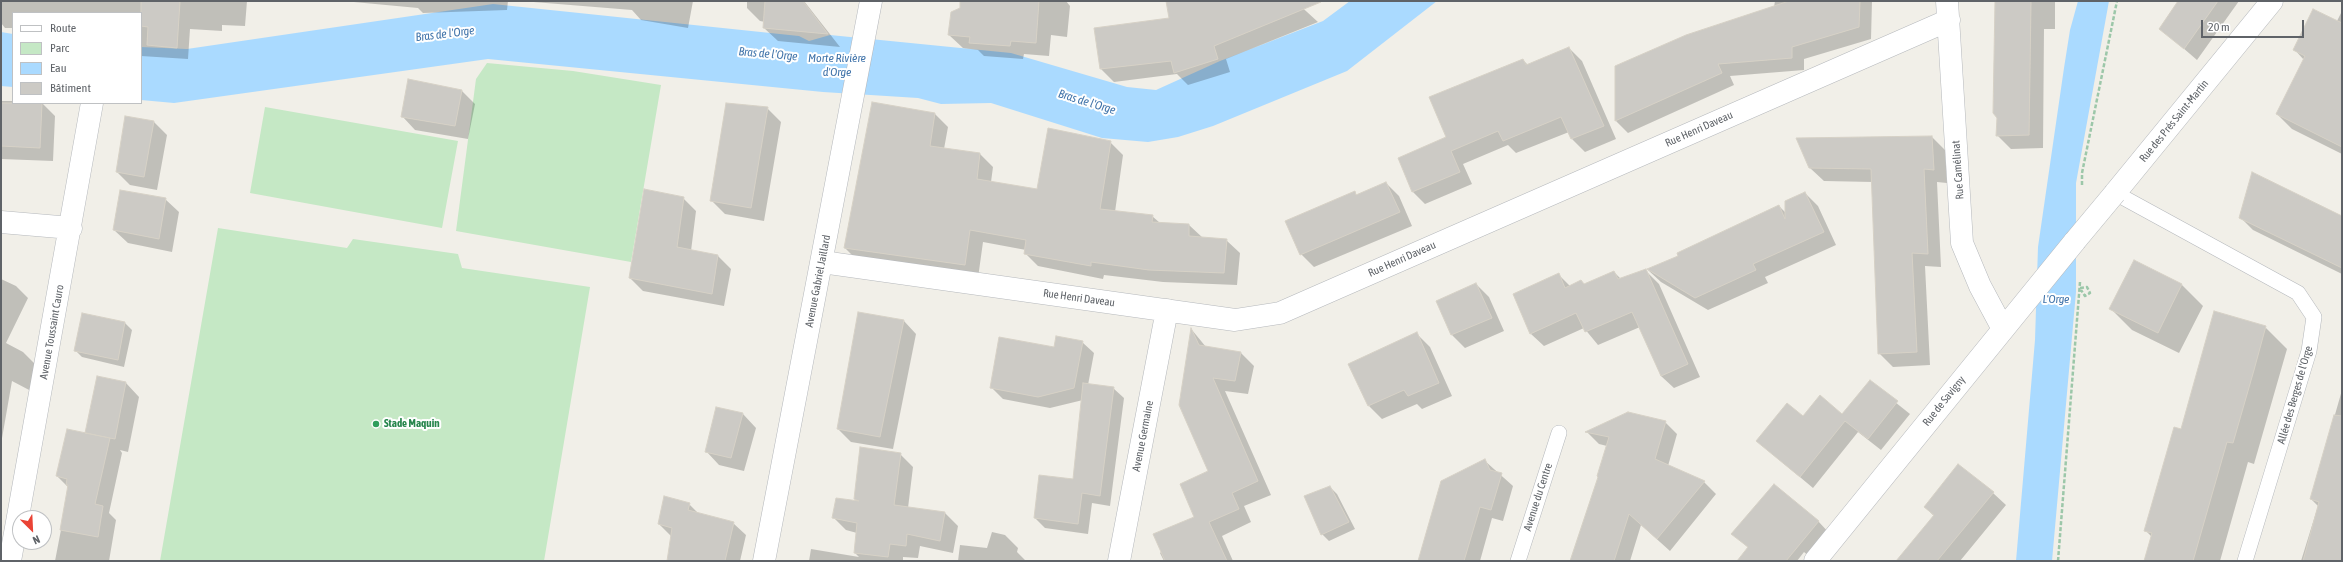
<!DOCTYPE html>
<html>
<head>
<meta charset="utf-8">
<style>
  body { margin:0 }
  #map { position:relative; width:2343px; height:562px; overflow:hidden; background:#f1efe8; font-family:"Asap Condensed",sans-serif }
  canvas { display:block }
  .frame { position:absolute; inset:0; border:2px solid #5f6368; pointer-events:none }
  .legend { position:absolute; left:12px; top:12px; width:130px; height:92px; box-sizing:border-box; background:#fff; border:1px solid #bfc1c3; margin:0; padding:5px 7px; list-style:none; font-size:12px; color:#5f6368 }
  .legend li { display:flex; align-items:center; gap:8px; height:20px }
  .legend b { width:20px; border:1px solid #bfc1c3 }
  .north { position:absolute; left:12px; top:510px; width:40px; height:40px; box-sizing:border-box; background:#fff; border:1px solid #bfc1c3; border-radius:50%; rotate:156deg; font-size:11px; font-weight:700; line-height:16px; text-align:center; color:#5f6368 }
  .north::after { content:''; display:block; margin:auto; width:14px; height:18px; background:#ea4335; clip-path:polygon(50% 0,100% 100%,50% 72%,0 100%) }
  .scale { position:absolute; left:2201px; top:20px; width:103px; height:18px; box-sizing:border-box; border:2px solid #5f6368; border-top:0; padding-left:5px; font-size:12px; line-height:14px; white-space:nowrap; color:#5f6368; -webkit-text-stroke:3px #fff; paint-order:stroke }
</style>
</head>
<body>
<div id="map">
<canvas width="2343" height="562"></canvas>
<div class="frame"></div>
<ul class="legend">
<li><b style="height:5px;background:#fff"></b>Route</li>
<li><b style="height:11px;background:#c5e8c5"></b>Parc</li>
<li><b style="height:11px;background:#aadaff"></b>Eau</li>
<li><b style="height:11px;background:#cccac5"></b>Bâtiment</li>
</ul>
<div class="north">N</div>
<div class="scale">20 m</div>
</div>
<script>
const g = document.querySelector('canvas').getContext('2d');
g.lineJoin = 'round';
function fillPath(path, color) { g.fillStyle = color; g.fill(path, 'evenodd'); }
const shape = rows => new Path2D(rows.map(r => 'M' + r).join(''));
function trace(path, color, width, dash) { g.strokeStyle = color; g.lineWidth = width; g.lineCap = dash ? 'butt' : 'round'; g.setLineDash(dash || []); g.stroke(path); }
function drawText(font, color, halo, rows, align = 'center') {
  g.font = font + ' "Asap Condensed",sans-serif'; g.lineWidth = 4; g.setLineDash([]); g.textBaseline = 'middle'; g.strokeStyle = halo; g.fillStyle = color; for (const [text, x, y, turn = 0] of rows) {
    g.save(); g.translate(x, y); g.rotate((+turn || 0) * Math.PI / 180); g.textAlign = isNaN(turn) ? turn : align; if (halo) g.strokeText(text, 0, 0); g.fillText(text, 0, 0); g.restore();
  }
}
fillPath(shape([
  [487,63,573,71,661,85,631,262,456,231,476,79],
  [265,107,458,141,442,228,250,193],
  [218,228,347,248,353,239,458,254,462,268,590,287,544,561,160,561]
]), '#c5e8c5');
fillPath(shape([
  [1350,1,1437,1,1347,71,1213,126,1178,137,1148,142,1102,138,991,103,941,104,918,98,823,92,488,59,174,103,141,100,141,47,187,49,493,4,799,36,809,41,830,35,1011,53,1127,87,1156,90,1220,61,1323,21],
  [2078,1,2109,1,2076,183,2076,292,2052,561,2016,561,2035,340,2038,247,2064,68,2070,30],
  [1,32,13,34,13,87,1,86]
]), '#aadaff');
fillPath(shape([
  [1,1,247,1,245,26,222,25,222,31,190,29,188,59,141,56,141,13,13,13,13,28,5,28,1,23],
  [343,1,508,1,507,10,423,13,418,8],
  [521,1,693,1,688,28,641,20,632,10],
  [747,1,804,1,840,47,778,41,764,28,765,22,760,21,747,8],
  [961,1,1066,1,1070,6,1067,37,1051,35,1049,56,1024,54,1023,59,984,56,978,50,963,48,949,35,961,8],
  [1167,1,1295,1,1318,22,1226,59,1230,72,1188,85,1177,74,1114,82,1101,69,1171,18],
  [1775,1,1872,1,1871,39,1804,59,1804,70,1730,76,1734,85,1628,133,1616,121,1616,66,1774,7],
  [1996,1,2055,1,2055,29,2044,29,2043,148,2011,149,1997,135],
  [2180,1,2239,1,2197,60,2161,29],
  [2342,11,2342,154,2292,129,2277,114,2304,60,2294,49,2337,21],
  [1569,48,1582,61,1616,139,1585,152,1572,139,1569,132,1516,153,1508,145,1463,164,1472,184,1425,204,1412,191,1447,138,1523,60,1528,65],
  [462,91,475,104,468,139,415,130,402,116],
  [1,101,13,101,13,103,42,103,55,116,53,161,1,159],
  [726,104,767,108,781,122,764,221,725,214,711,200],
  [935,114,948,127,944,149,980,154,993,167,991,182,1037,190,1110,142,1123,155,1115,212,1152,216,1160,223,1189,225,1203,238,1226,240,1240,253,1237,285,1163,282,1104,275,1103,279,1038,266,1025,253,1026,250,983,242,978,278,858,261,845,248],
  [126,118,154,122,167,135,157,190,130,185,117,172],
  [1932,137,1945,150,1947,183,1937,182,1941,267,1925,266,1930,365,1893,367,1879,353,1873,182,1824,181,1810,168],
  [1386,183,1399,196,1412,226,1314,267,1301,254,1354,193,1358,196],
  [1805,193,1818,206,1836,245,1765,277,1768,283,1708,310,1661,282,1648,270,1679,256,1779,206,1786,213],
  [683,198,696,211,691,251,718,256,731,269,724,306,643,291,630,278],
  [165,199,179,212,172,252,128,243,114,230],
  [2342,217,2342,274,2253,230,2241,218],
  [2134,262,2182,285,2203,306,2179,353,2132,330,2111,309],
  [1646,271,1659,284,1700,377,1674,388,1661,376,1640,327,1598,345,1584,328,1544,346,1531,334,1559,275,1571,287,1584,285,1614,272,1621,279],
  [1,279,16,286,28,298,6,343,23,352,36,365,31,391,12,381,1,444],
  [1476,284,1489,297,1504,331,1465,348,1452,335,1437,302],
  [83,314,125,323,132,330,124,367,82,357,75,350],
  [904,321,916,334,893,449,851,442,838,429],
  [2265,327,2287,349,2254,464,2248,462,2220,561,2144,561,2152,537,2145,530,2182,430],
  [1192,330,1206,347,1241,353,1254,366,1248,394,1225,391,1271,495,1244,506,1251,522,1222,536,1233,561,1164,561,1160,553,1196,518,1210,472],
  [1417,334,1430,347,1452,396,1422,409,1417,404,1382,419,1369,406],
  [1082,342,1094,353,1088,385,1113,388,1124,398,1110,506,1092,503,1088,534,1045,528,1035,518,1074,480,1083,400,1050,408,1003,399,991,387,1055,348],
  [97,377,126,383,139,397,128,452,120,450,122,453,109,513,116,520,109,561,55,561,69,488,57,476,89,435],
  [1870,382,1910,414,1881,450,1858,432,1813,488,1757,441,1803,418,1842,415],
  [2342,390,2342,561,2301,561,2318,506,2311,499],
  [717,408,743,414,756,428,744,471,719,465,706,451],
  [1665,422,1677,434,1668,466,1704,482,1716,494,1670,551,1641,525,1630,561,1572,561,1599,477,1607,446,1599,444,1587,432],
  [900,454,913,467,908,508,945,513,958,526,953,553,920,546,918,558,903,557,903,561,809,561,811,549,859,557,855,553,857,533,846,530,833,517,858,502,855,499],
  [1485,461,1513,486,1503,521,1492,518,1480,561,1419,561],
  [1330,487,1337,494,1355,529,1329,541,1322,534],
  [1993,493,2006,505,1960,561,1897,561,1934,516,1925,507],
  [689,504,699,514,733,523,746,535,740,561,668,561,672,537,659,524],
  [1818,521,1831,535,1812,559,1804,552,1797,561,1763,561,1733,534],
  [992,532,1005,535,1018,548,1017,552,1026,561,958,561,960,545,987,548]
]), '#0003');
const building = shape([
  [141,1,180,1,177,48,147,45,148,27,141,26,141,1],
  [765,1,803,1,828,34,763,28,765,1],
  [960,1,1039,1,1036,43,1011,41,1010,46,969,43,970,37,948,35,951,12,960,8,960,1],
  [1166,1,1321,1,1321,2,1214,46,1218,59,1174,73,1171,61,1100,69,1094,28,1169,18,1166,1],
  [1789,1,1860,1,1859,27,1792,47,1792,58,1718,64,1722,73,1615,121,1615,66,1686,35,1789,1],
  [1995,1,2031,1,2029,135,1996,136,1997,118,1993,113,1995,1],
  [2178,1,2218,1,2184,49,2159,29,2178,1],
  [2313,9,2342,23,2342,147,2276,114,2305,56,2293,50,2313,9],
  [1569,47,1604,126,1571,139,1561,117,1503,141,1498,131,1451,151,1460,172,1412,192,1398,158,1446,137,1429,97,1523,59,1526,65,1569,47],
  [408,79,462,90,455,126,401,117,408,79],
  [872,102,935,113,930,146,980,153,977,179,1037,189,1048,128,1111,141,1100,209,1153,215,1152,222,1189,224,1189,236,1227,239,1224,273,1149,270,1091,262,1091,266,1024,254,1026,240,970,230,965,265,844,248,872,102],
  [1,103,42,103,40,148,1,146,1,103],
  [726,103,768,107,751,208,710,201,726,103],
  [125,116,154,121,144,177,116,172,125,116],
  [1932,136,1934,170,1924,169,1928,254,1912,253,1917,352,1878,354,1871,169,1809,168,1796,138,1932,136],
  [2252,172,2342,216,2342,268,2239,218,2252,172],
  [1386,182,1400,212,1300,255,1285,221,1355,191,1356,195,1386,182],
  [644,189,684,197,677,247,718,255,712,294,629,278,644,189],
  [120,190,166,198,159,239,113,230,120,190],
  [1805,192,1824,232,1753,264,1756,270,1695,298,1647,269,1678,256,1677,253,1779,205,1785,219,1785,201,1805,192],
  [2134,260,2182,284,2158,333,2109,309,2134,260],
  [1646,269,1688,364,1661,376,1632,312,1585,332,1576,313,1530,334,1513,294,1559,273,1565,288,1581,280,1584,284,1614,271,1618,279,1646,269],
  [1476,283,1492,318,1451,335,1436,301,1476,283],
  [2214,311,2266,326,2254,370,2233,443,2227,442,2193,561,2144,561,2152,533,2144,531,2174,427,2181,429,2214,311],
  [858,312,904,320,880,437,837,429,858,312],
  [82,313,125,322,118,360,74,351,82,313],
  [1191,328,1199,345,1241,352,1235,381,1213,378,1258,481,1232,493,1239,509,1209,522,1227,561,1165,561,1153,534,1194,517,1180,484,1208,471,1179,405,1191,328],
  [1417,332,1439,383,1408,396,1404,390,1368,406,1348,364,1417,332],
  [1056,336,1083,341,1074,388,1038,397,990,388,999,337,1054,347,1056,336],
  [97,376,126,382,115,439,85,433,97,376],
  [1870,380,1898,401,1868,439,1845,421,1800,477,1756,441,1787,403,1803,416,1820,395,1842,414,1870,380],
  [1083,383,1114,387,1100,496,1082,493,1078,524,1034,518,1039,475,1073,479,1083,383],
  [716,407,743,413,731,458,705,452,716,407],
  [1628,412,1666,421,1655,459,1705,481,1657,539,1629,514,1614,561,1570,561,1598,477,1597,476,1609,437,1585,432,1628,412],
  [2334,415,2342,416,2342,561,2303,561,2319,502,2310,499,2334,415],
  [67,429,110,438,95,504,103,506,98,537,60,530,68,485,66,485,67,479,56,476,67,429],
  [860,447,901,453,894,505,945,512,940,541,907,534,906,546,890,544,888,557,854,553,857,523,832,518,836,498,859,501,854,499,860,447],
  [1485,459,1490,470,1502,473,1491,510,1480,507,1464,561,1418,561,1441,481,1485,459],
  [1958,464,1994,492,1937,561,1896,561,1934,515,1924,507,1958,464],
  [1774,484,1819,521,1786,561,1737,561,1748,547,1731,534,1774,484],
  [1330,486,1349,522,1321,535,1304,496,1330,486],
  [664,496,690,503,688,510,734,522,725,561,667,561,672,528,658,524,664,496]
]);
fillPath(building, '#cccac5');
trace(building, '#d6d1c6', 1);
const lane = shape([
  [2115,193,2298,293,2314,317,2309,351,2245,561],
  [1518,561,1559,433]
]);
const street = shape([
  [1947,1,1962,243,1980,286,2003,329],
  [2115,193,2272,1],
  [1,222,71,228],
  [822,262,1235,320,1280,313,1949,20],
  [10,561,92,103],
  [764,561,871,1],
  [1119,561,1167,310],
  [1815,561,2075,241]
]);
trace(lane, '#b5b8bc', 16);
trace(street, '#b5b8bc', 23);
trace(shape([
  [2082,185,2082,173,2117,1],
  [2080,288,2087,287,2090,293,2085,296,2081,290],
  [2058,561,2080,282]
]), '#9cc7a9', 2.5, [4, 2]);
trace(lane, '#fff', 15);
trace(street, '#fff', 22);
const streetBridge = shape([
  [2075,241,2115,193]
]);
trace(streetBridge, '#b5b8bc', 23, []);
trace(streetBridge, '#fff', 22);
for (const [x, y, r, color] of [
  [376,424,4,"#2e9e5b"]
]) { const dot = new Path2D(); dot.arc(x, y, r, 0, 2 * Math.PI); g.fillStyle = color; g.fill(dot); trace(dot, '#fff', 1.5); }
drawText('11px', '#5f6368', '#fff', [
  ["Rue des Prés Saint-Martin",2174,121,-51],
  ["Rue Henri Daveau",1699,129,-24],
  ["Rue Camélinat",1958,170,-94],
  ["Rue Henri Daveau",1402,259,-24],
  ["Avenue Gabriel Jaillard",818,281,-79],
  ["Rue Henri Daveau",1079,298,8],
  ["Avenue Toussaint Cauro",52,332,-80],
  ["Allée des Berges de l'Orge",2295,395,-74],
  ["Rue de Savigny",1944,401,-51],
  ["Avenue Germaine",1143,436,-79],
  ["Avenue du Centre",1538,497,-72]
]);
drawText('bold 11px', '#27864d', '#fff', [
  ["Stade Maquin",384,424]
], 'left');
drawText('italic 12px', '#4174aa', '#fff', [
  ["Bras de l'Orge",445,34,-7],
  ["Bras de l'Orge",768,54,5],
  ["Morte Rivière",837,58],
  ["d'Orge",837,72],
  ["Bras de l'Orge",1087,102,17],
  ["L'Orge",2056,299]
]);
</script>
</body>
</html>
